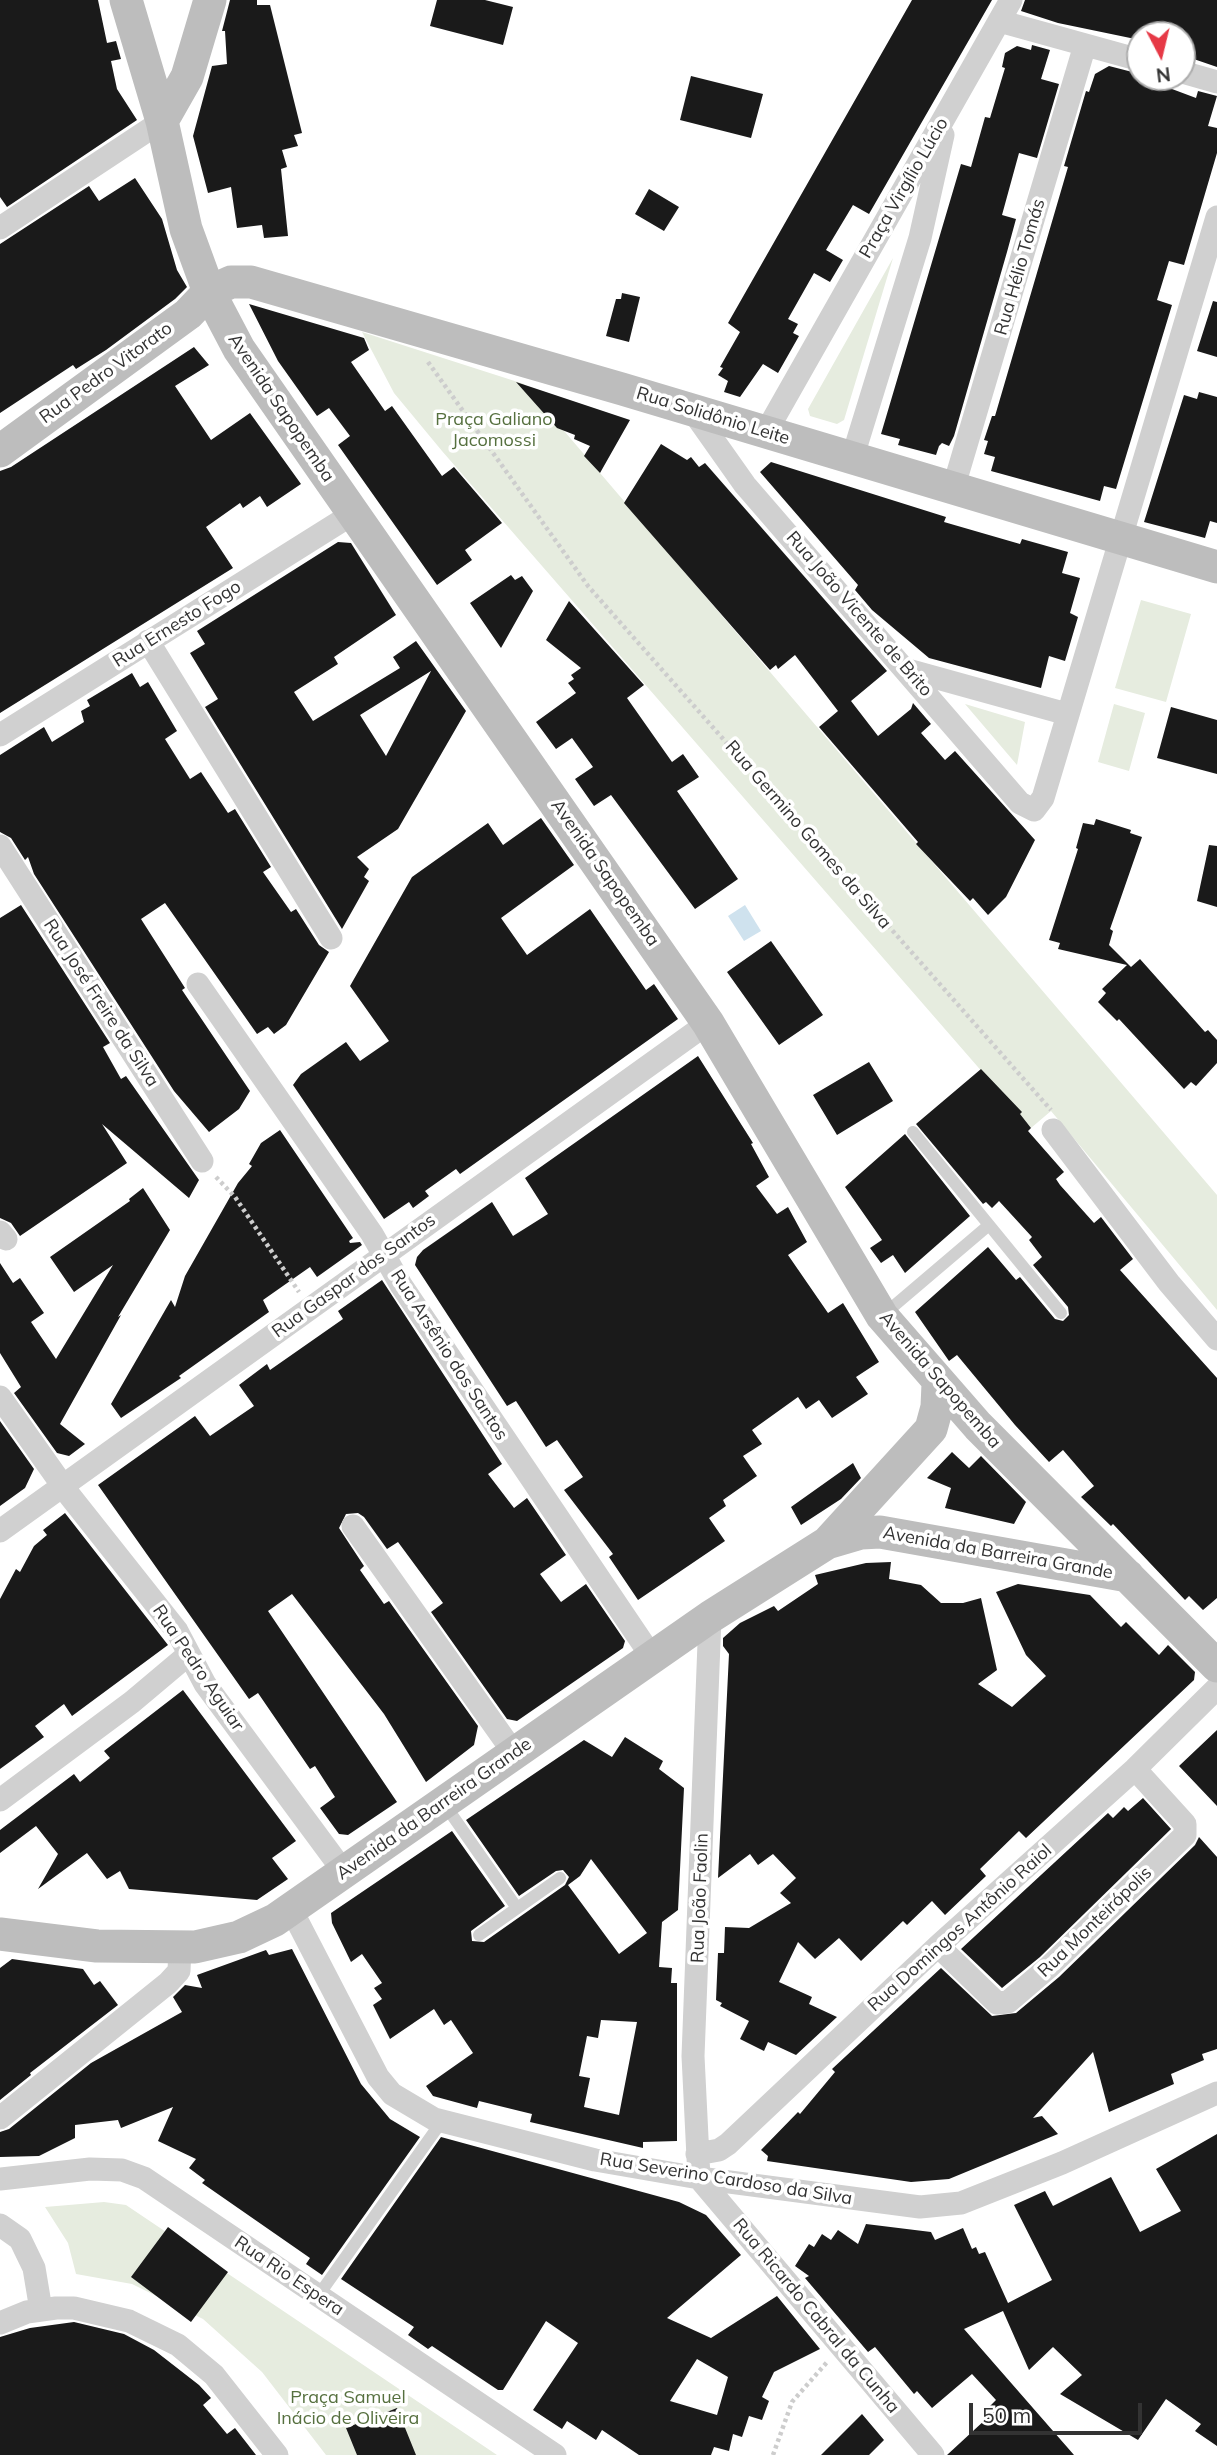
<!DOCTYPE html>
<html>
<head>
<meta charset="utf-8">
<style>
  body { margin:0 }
  #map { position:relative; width:1217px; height:2455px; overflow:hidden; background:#fff; font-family:Mulish,sans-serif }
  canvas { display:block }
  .north { position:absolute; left:1126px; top:21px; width:70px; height:70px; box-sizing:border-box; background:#fff; border:2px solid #adadad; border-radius:50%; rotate:173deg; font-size:19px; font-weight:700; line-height:28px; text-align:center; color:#333 }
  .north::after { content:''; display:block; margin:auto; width:24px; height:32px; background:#e63946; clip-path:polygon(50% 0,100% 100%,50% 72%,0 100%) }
  .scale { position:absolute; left:969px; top:2403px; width:173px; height:32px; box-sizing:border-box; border:4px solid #333; border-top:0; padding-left:9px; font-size:21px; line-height:24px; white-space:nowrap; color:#333; -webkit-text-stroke:5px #fff; paint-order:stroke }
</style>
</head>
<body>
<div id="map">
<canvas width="1217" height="2455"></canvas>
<div class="north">N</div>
<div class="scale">50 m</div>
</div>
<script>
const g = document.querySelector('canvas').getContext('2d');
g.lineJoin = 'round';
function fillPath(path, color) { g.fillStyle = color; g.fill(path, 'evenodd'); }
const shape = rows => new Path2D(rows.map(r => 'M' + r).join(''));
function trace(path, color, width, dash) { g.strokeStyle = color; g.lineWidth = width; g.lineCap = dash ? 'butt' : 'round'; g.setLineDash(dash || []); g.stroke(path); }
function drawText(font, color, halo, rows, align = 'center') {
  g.font = font + ' Mulish,sans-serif'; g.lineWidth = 7; g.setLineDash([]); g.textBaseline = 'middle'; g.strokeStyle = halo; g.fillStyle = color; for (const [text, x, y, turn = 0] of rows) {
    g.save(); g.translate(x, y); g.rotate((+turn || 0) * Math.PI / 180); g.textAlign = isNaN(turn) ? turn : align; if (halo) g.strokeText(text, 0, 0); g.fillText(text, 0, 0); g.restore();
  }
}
fillPath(shape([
  [893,258,844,420,837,424,810,416,808,409],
  [362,332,524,384,1217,1195,1217,1310,1051,1111,1031,1128,442,451,394,393],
  [1141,600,1191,614,1166,702,1115,688],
  [965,704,1025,722,1017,765],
  [1114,704,1145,713,1129,771,1098,762],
  [104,2202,126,2205,497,2455,326,2455,262,2372,203,2319,132,2284,76,2274,68,2243,45,2207]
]), '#e6ecdf');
fillPath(shape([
  [745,905,761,931,744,941,728,916]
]), '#cfe2ee');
fillPath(shape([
  [0,0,98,0,107,43,116,41,121,59,111,61,117,89,137,120,7,207,0,197],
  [230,0,257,0,257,5,270,5,302,133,294,135,298,146,282,150,287,167,281,169,288,236,264,238,262,225,237,228,231,187,208,193,193,136,212,66,227,64,225,31,222,31],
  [437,0,485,0,513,7,503,45,430,26],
  [912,0,992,0,869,214,853,205,826,250,843,260,830,282,814,273,788,319,798,324,793,333,799,336,778,373,763,364,740,397,724,392,728,381,718,375,723,368,720,367,740,332,728,323],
  [1025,0,1217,0,1217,67,1182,55,1182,35,1140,35,1140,40,1058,23,1021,11],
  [1032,45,1050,50,1041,79,1059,84,1037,158,1019,153,1002,215,1016,219,1007,252,954,436,949,446,942,443,939,446,936,455,898,445,900,439,881,434,961,164,971,167,985,117,990,118,1005,68,1002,67,1005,53,1017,46,1031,50],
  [1109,66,1140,74,1140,77,1196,98,1198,91,1217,96,1208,126,1217,128,1217,153,1184,265,1169,261,1157,300,1172,305,1116,489,1104,486,1100,501,991,471,995,457,984,454,988,441,984,440,992,416,995,416,1068,167,1064,166,1086,91,1089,92,1095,74],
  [691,76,763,94,751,138,680,120],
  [135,178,162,219,177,270,187,287,175,299,106,350,76,369,73,365,0,413,0,244,89,186,99,201],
  [649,189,679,207,664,231,635,214],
  [622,293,640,297,629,342,606,336,616,299,621,299],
  [1213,301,1217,302,1217,357,1197,351],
  [249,304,364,338,369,350,351,362,385,411,392,406,442,476,454,467,502,523,465,550,472,560,437,585,338,445,350,436,329,408,317,416,278,361],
  [194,347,209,365,175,386,211,440,250,413,301,484,267,507,260,496,243,508,240,503,206,527,233,568,0,713,0,471,11,467],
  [516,382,630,420,600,473,584,456,590,446,574,439,575,435,557,428],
  [1199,392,1217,397,1217,523,1210,521,1205,538,1144,522,1184,395,1197,399],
  [661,444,687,460,691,457,699,467,705,463,887,671,851,701,878,736,911,709,913,703,931,724,921,733,945,760,955,751,1035,840,1006,897,988,915,973,898,970,901,916,844,918,842,819,727,838,711,795,655,778,669,776,665,770,670,624,503],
  [771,462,946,517,944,522,1020,544,1022,539,1068,552,1062,573,1080,578,1070,613,1078,617,1065,661,1049,656,1041,688,929,658,872,610,855,590,858,585,760,472],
  [338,542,351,543,396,615,334,657,338,664,294,692,313,721,400,668,393,657,416,641,466,711,398,829,357,857,369,869,364,877,369,881,342,929,205,707,218,699,190,653,205,644,197,631],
  [431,671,386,756,360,715],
  [511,575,515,580,522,576,533,591,501,648,470,603],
  [569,601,644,685,627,698,672,762,683,754,699,777,677,791,738,879,695,909,611,795,594,806,575,779,593,767,572,738,556,749,536,722,576,693,568,683,574,679,571,675,581,668,546,640],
  [132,673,140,687,148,682,177,731,165,739,190,779,201,772,228,813,235,809,271,867,263,872,291,912,296,909,319,945,329,952,286,1025,274,1034,268,1027,257,1034,165,903,141,919,185,988,182,990,250,1091,239,1109,209,1132,174,1091,34,874,28,857,25,860,11,838,0,832,0,755,44,727,52,742,84,722,81,711,90,706,87,700],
  [1171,707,1217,720,1217,774,1157,758],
  [541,818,574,865,501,918,527,955,590,909,646,990,654,984,678,1019,460,1174,456,1169,425,1191,429,1196,413,1208,409,1202,384,1219,293,1085,301,1074,346,1042,360,1061,389,1041,350,986,412,877,488,823,503,845],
  [1096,819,1131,830,1130,833,1142,837,1110,929,1113,931,1109,945,1131,967,1140,959,1205,1032,1208,1030,1217,1040,1217,1063,1196,1086,1191,1082,1184,1089,1119,1019,1117,1021,1098,1002,1106,993,1102,989,1127,965,1058,949,1060,943,1049,940,1078,849,1076,848,1083,823,1094,825],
  [1209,845,1217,846,1217,907,1197,901],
  [21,905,110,1043,103,1047,121,1079,126,1076,199,1180,189,1198,102,1124,127,1163,20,1236,11,1223,0,1218,0,918],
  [771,941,823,1015,779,1045,727,972],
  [698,1056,753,1143,751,1144,769,1177,756,1186,777,1214,788,1207,807,1242,788,1255,828,1313,843,1303,879,1362,856,1377,868,1394,832,1418,819,1400,806,1409,798,1397,752,1430,762,1444,743,1456,757,1476,723,1500,726,1506,709,1518,725,1541,638,1600,609,1557,613,1554,564,1490,583,1477,557,1440,546,1447,516,1401,507,1406,415,1265,417,1257,423,1250,492,1202,513,1236,548,1214,525,1178],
  [869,1062,893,1101,837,1135,813,1095],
  [981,1069,1022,1112,1020,1114,1031,1128,1028,1131,1064,1172,1056,1179,1060,1185,1094,1223,1101,1217,1133,1259,1120,1270,1217,1378,1217,1598,1203,1610,1189,1596,1185,1600,1113,1524,1111,1526,1081,1497,1094,1486,1063,1450,1049,1462,1015,1425,957,1355,949,1361,915,1312,988,1247,1016,1280,1020,1277,1055,1319,1063,1321,1069,1315,1068,1307,1033,1265,1042,1257,1029,1240,1032,1237,999,1201,992,1208,986,1202,983,1204,916,1124],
  [280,1130,353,1238,349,1241,350,1243,360,1242,362,1245,317,1277,310,1267,263,1300,269,1312,179,1376,181,1378,121,1418,111,1404,171,1300,175,1307,185,1276,238,1183,252,1166,249,1164,261,1143],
  [905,1134,970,1216,905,1273,893,1255,881,1263,870,1248,882,1240,845,1187],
  [143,1188,170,1230,118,1317,121,1315,60,1424,85,1444,69,1456,57,1453,14,1393,21,1387,0,1353,0,1263,13,1283,20,1278,44,1313,31,1322,56,1359,113,1265,74,1292,50,1257,130,1201,129,1199],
  [382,1280,502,1464,488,1474,514,1508,527,1498,566,1555,540,1574,561,1602,586,1584,625,1641,623,1648,517,1721,507,1719,431,1612,443,1603,398,1542,387,1549,364,1517,358,1513,346,1514,339,1528,364,1566,360,1570,384,1604,389,1601,478,1726,474,1745,426,1782,384,1714,292,1594,268,1611,397,1802,348,1835,339,1834,320,1808,335,1797,315,1766,310,1769,258,1693,249,1699,98,1485,195,1416,210,1436,254,1406,239,1385,267,1364,270,1370,343,1319,338,1311],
  [0,1421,34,1469,25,1488,0,1506],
  [952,1452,969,1468,981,1456,1026,1502,1014,1524,945,1508,951,1488,927,1478],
  [853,1463,861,1478,841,1499,801,1525,791,1507],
  [65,1513,168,1645,72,1716,64,1704,35,1726,44,1737,0,1769,0,1599,16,1569,20,1572,34,1546,47,1535,43,1530],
  [891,1562,889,1579,921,1585,941,1603,963,1603,981,1598,997,1670,978,1684,1012,1707,1046,1676,1026,1655,996,1592,1018,1584,1090,1595,1121,1627,1126,1622,1159,1655,1168,1645,1195,1672,1194,1680,1026,1838,1019,1831,980,1869,986,1876,945,1915,932,1901,907,1925,903,1921,861,1961,839,1938,815,1959,798,1942,779,1982,812,1997,809,2004,837,2017,796,2055,768,2042,764,2051,740,2039,749,2021,720,2006,722,2003,716,2000,718,1953,724,1953,725,1927,749,1928,791,1903,780,1893,796,1878,773,1854,758,1865,750,1854,718,1878,729,1654,723,1646,723,1638,740,1623,774,1606,778,1611,818,1584,815,1575,866,1563],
  [183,1690,296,1841,272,1858,288,1879,257,1900,129,1889,120,1871,107,1879,87,1853,38,1889,58,1854,36,1826,0,1853,0,1830,74,1774,80,1782,110,1758,104,1751],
  [1217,1730,1217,1806,1179,1766],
  [625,1737,663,1761,659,1769,684,1788,678,1910,662,1922,659,1967,672,1968,671,1983,677,1983,677,2141,643,2142,643,2148,530,2122,532,2114,479,2101,477,2108,433,2096,426,2086,473,2053,451,2020,444,2025,434,2009,390,2039,373,2005,382,1999,374,1988,382,1983,362,1954,351,1962,332,1923,331,1913,452,1831,505,1906,471,1931,472,1941,484,1942,565,1885,569,1877,563,1870,556,1871,519,1896,466,1820,584,1740,612,1757],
  [591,1859,647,1933,619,1954,568,1885,580,1876],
  [601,2020,637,2022,619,2115,584,2107,590,2078,579,2076,587,2036,598,2038],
  [1143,1798,1171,1829,1040,1957,1002,1988,961,1949,1108,1813,1113,1818,1124,1807,1128,1811],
  [1199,1837,1217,1857,1217,2049,1202,2054,1204,2060,1171,2074,1174,2084,1109,2112,1093,2052,1033,2118,1042,2116,1058,2134,949,2179,911,2182,767,2161,768,2156,761,2150,798,2112,800,2114,835,2072,832,2069,941,1968,992,2016,1016,2013,1059,1977,1195,1845],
  [292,1949,361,2084,390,2119,420,2137,322,2275,306,2264,310,2258,202,2183,205,2180,189,2168,196,2159,158,2141,173,2107,121,2128,118,2120,75,2125,75,2138,39,2156,0,2157,0,2132,9,2129,91,2063,182,2012,173,1997,185,1985,202,1988,197,1975,266,1950,269,1955],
  [12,1959,83,1969,94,1985,100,1981,118,2005,30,2073,31,2075,0,2100,0,1968],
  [1217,2134,1217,2446,1195,2431,1201,2424,1166,2399,1138,2440,1060,2394,1082,2375,1053,2347,1029,2370,1003,2311,964,2329,1074,2455,947,2455,986,2419,982,2414,996,2400,972,2374,932,2408,917,2391,914,2394,875,2347,868,2352,805,2278,809,2276,795,2266,809,2244,814,2247,822,2234,831,2240,838,2230,858,2244,866,2224,931,2232,935,2240,963,2228,972,2249,976,2247,979,2254,985,2252,1008,2303,1052,2280,1014,2205,1045,2191,1053,2206,1111,2177,1140,2232,1181,2211,1156,2169],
  [441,2137,679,2202,706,2215,741,2255,667,2318,711,2338,777,2296,820,2349,774,2372,762,2397,769,2401,762,2420,749,2416,742,2437,733,2434,729,2451,714,2447,711,2455,639,2455,602,2430,596,2440,567,2421,562,2429,533,2410,578,2343,546,2321,503,2390,498,2390,432,2346,428,2349,408,2335,414,2327,341,2279],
  [697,2359,728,2377,717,2415,670,2401],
  [168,2227,228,2272,191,2322,131,2277],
  [74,2322,124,2334,154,2350,199,2385,211,2398,203,2405,227,2434,235,2428,256,2455,0,2455,0,2337,30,2328],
  [397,2408,416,2455,357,2455,346,2428],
  [862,2414,884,2440,869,2455,821,2455]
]), '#1a1a1a');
trace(shape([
  [428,362,588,586,1051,1110],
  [216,1177,235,1197,299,1292],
  [773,2455,792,2402,828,2361]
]), '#cdcdcd', 4.5, [3.5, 3.5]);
trace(shape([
  [913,1132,1061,1313],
  [882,1316,989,1225],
  [445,1805,517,1908],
  [479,1935,560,1878],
  [318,2296,442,2121]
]), '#d0d0d0', 12);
trace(shape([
  [999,21,1140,60],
  [1182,72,1217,82],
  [0,228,162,121],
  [692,410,745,485,1020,803,1034,810,1043,798,1217,217],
  [766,432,1011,0],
  [852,459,920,238,943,135],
  [953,489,1085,45],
  [148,641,331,938],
  [908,670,1067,714],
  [0,735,354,513],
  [0,846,202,1161],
  [198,984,372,1234,401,1285,652,1657],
  [1053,1130,1169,1283,1217,1339],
  [0,1232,6,1239],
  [0,1397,70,1496,177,1631,205,1684,344,1872],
  [353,1526,514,1753],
  [0,1531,708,1023],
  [710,1617,693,2056,699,2178,933,2455],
  [0,1800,132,1702,189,1654],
  [291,1909,378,2077,392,2094,434,2119,595,2160,699,2178,920,2207,961,2203,1062,2163,1217,2093],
  [938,1946,997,2003,1008,2002,1049,1967,1185,1835,1185,1824,1135,1769],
  [0,2118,168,1983,179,1971,180,1947],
  [697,2154,719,2150,728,2144,938,1946,1135,1769,1217,1688],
  [0,2179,90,2169,122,2170,144,2178,555,2455],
  [0,2225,20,2239,34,2268,41,2310],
  [0,2323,27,2312,56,2308,74,2308,129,2321,178,2345,214,2375,277,2455]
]), '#d0d0d0', 23);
trace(shape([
  [126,0,162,121,186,229,209,292,239,349,708,1023,882,1316,978,1426,1217,1666],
  [162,121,187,77,210,0],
  [0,451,188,314,209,292,231,282,251,282,622,389,1217,567],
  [827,1543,861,1533,880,1532,1128,1576],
  [0,1934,97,1946,195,1947,239,1937,275,1920,710,1617,827,1543,931,1429,937,1407,938,1384]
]), '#bdbdbd', 33);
drawText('18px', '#333', '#fff', [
  ["Praça Virgílio Lúcio",904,188,-60],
  ["Rua Hélio Tomás",1020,267,-74],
  ["Rua Pedro Vitorato",106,373,-36],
  ["Avenida Sapopemba",281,408,56],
  ["Rua Solidônio Leite",713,416,17],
  ["Rua João Vicente de Brito",859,614,49],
  ["Rua Ernesto Fogo",177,624,-32],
  ["Rua Germino Gomes da Silva",808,835,49],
  ["Avenida Sapopemba",605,873,55],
  ["Rua José Freire da Silva",101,1003,57],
  ["Rua Gaspar dos Santos",354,1276,-36],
  ["Rua Arsênio dos Santos",449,1355,57],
  ["Avenida Sapopemba",940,1380,49],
  ["Avenida da Barreira Grande",998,1553,10],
  ["Rua Pedro Aguiar",198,1668,56],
  ["Avenida da Barreira Grande",434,1809,-35],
  ["Rua João Faolin",700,1898,-88],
  ["Rua Monteirópolis",1095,1922,-44],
  ["Rua Domingos Antônio Raiol",960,1928,-42],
  ["Rua Severino Cardoso da Silva",726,2179,9],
  ["Rua Rio Espera",289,2276,34],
  ["Rua Ricardo Cabral da Cunha",816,2316,50]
]);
drawText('18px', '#56703f', '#fff', [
  ["Praça Galiano",494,420],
  ["Jacomossi",494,441],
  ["Praça Samuel",348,2398],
  ["Inácio de Oliveira",348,2419]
]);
</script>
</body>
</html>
